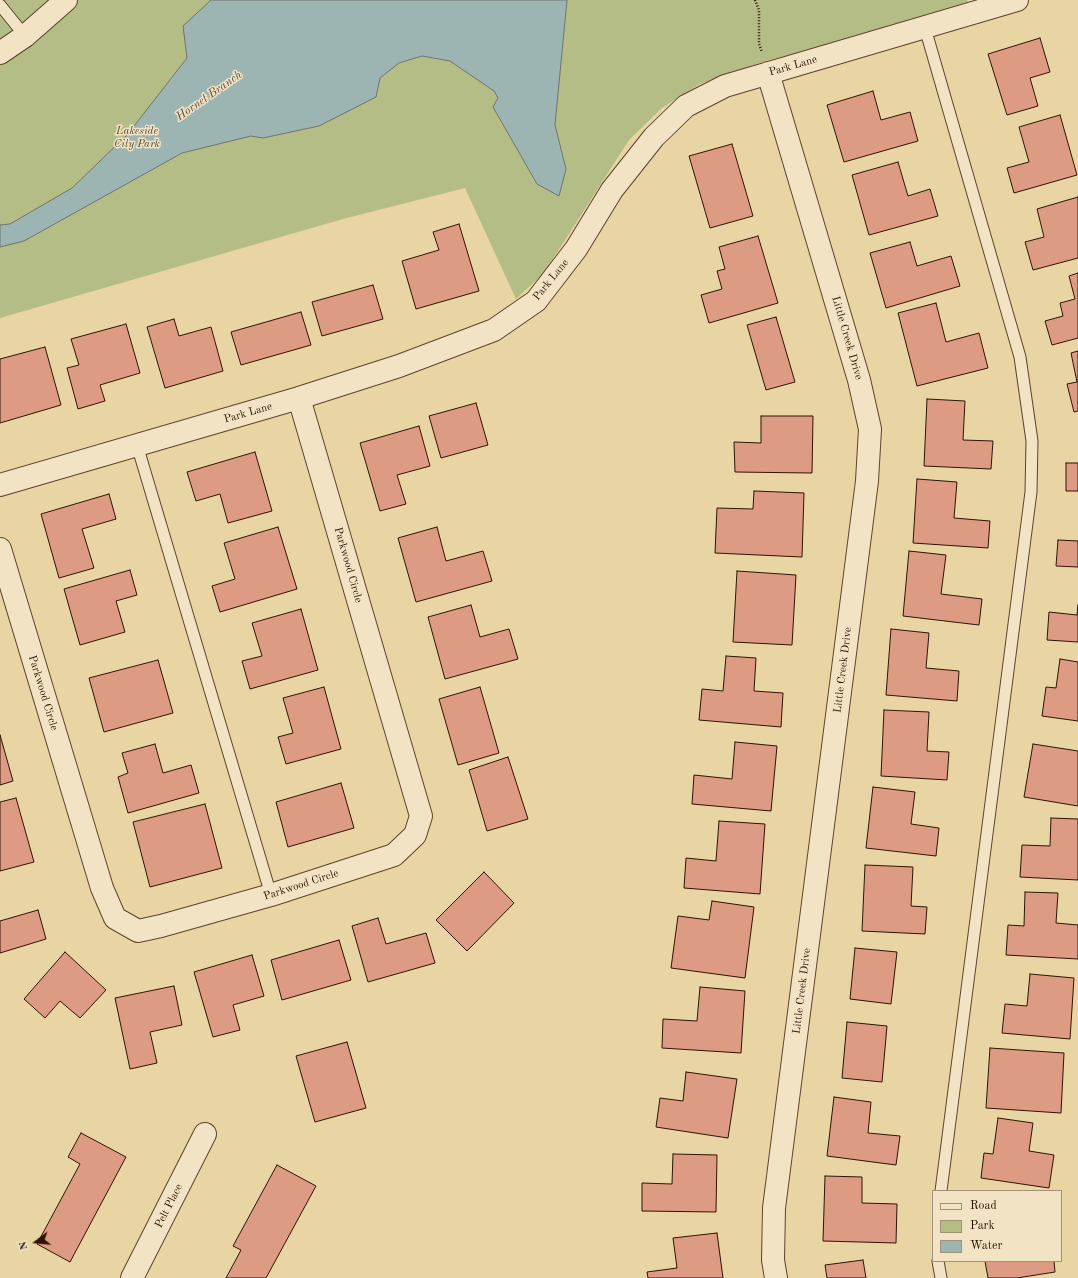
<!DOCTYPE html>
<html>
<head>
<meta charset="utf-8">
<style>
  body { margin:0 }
  #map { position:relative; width:1078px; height:1278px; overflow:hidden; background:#e9d4a4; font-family:"Old Standard TT",serif }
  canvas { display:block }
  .legend { position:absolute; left:932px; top:1190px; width:130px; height:72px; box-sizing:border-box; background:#f1e3c4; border:1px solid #a39077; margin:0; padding:5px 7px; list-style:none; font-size:12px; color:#2e1303 }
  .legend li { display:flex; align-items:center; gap:8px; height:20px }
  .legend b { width:20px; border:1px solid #a39077 }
  .north { position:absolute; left:16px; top:1222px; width:40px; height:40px; -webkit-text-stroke:3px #f1e3c4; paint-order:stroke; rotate:254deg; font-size:11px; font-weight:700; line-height:16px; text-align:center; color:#2e1303 }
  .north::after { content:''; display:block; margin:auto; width:14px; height:18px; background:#2e1303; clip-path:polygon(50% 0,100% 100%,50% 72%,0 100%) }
</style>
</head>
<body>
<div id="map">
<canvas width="1078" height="1278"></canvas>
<ul class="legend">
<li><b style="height:5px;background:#f1e3c4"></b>Road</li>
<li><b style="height:11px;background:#b5bd87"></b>Park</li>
<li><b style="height:11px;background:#9db5b2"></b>Water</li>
</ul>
<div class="north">N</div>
</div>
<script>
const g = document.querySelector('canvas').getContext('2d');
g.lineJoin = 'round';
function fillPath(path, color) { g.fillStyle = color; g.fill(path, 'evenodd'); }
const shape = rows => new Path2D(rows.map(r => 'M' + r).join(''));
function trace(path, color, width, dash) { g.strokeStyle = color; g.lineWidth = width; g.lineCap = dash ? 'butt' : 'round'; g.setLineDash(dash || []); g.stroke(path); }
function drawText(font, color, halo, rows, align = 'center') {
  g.font = font + ' "Old Standard TT",serif'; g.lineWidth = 3; g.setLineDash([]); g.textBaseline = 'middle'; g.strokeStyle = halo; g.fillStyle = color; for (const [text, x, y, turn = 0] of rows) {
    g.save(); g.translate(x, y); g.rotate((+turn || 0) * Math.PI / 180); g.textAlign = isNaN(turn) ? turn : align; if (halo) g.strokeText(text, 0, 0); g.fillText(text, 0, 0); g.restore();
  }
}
fillPath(shape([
  [0,0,967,0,969,6,766,61,700,84,662,108,629,140,544,273,516,299,465,188,343,219,0,318]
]), '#b5bd87');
const water = shape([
  [211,0,567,0,555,125,566,169,559,196,537,184,493,107,498,98,494,91,450,61,422,56,399,63,380,78,376,97,319,126,263,138,251,136,182,153,24,241,0,247,0,225,10,224,72,188,127,135,187,58,183,26,211,0]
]);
fillPath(water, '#9db5b2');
trace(water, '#71746c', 1);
const building = shape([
  [1040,38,1050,72,1030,78,1038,106,1007,115,988,54,1040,38],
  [873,91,881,120,910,112,918,141,844,162,827,105,873,91],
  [1060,115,1077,175,1014,193,1007,168,1029,162,1019,127,1060,115],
  [732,144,753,216,710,228,689,156,732,144],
  [898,162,908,196,930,189,938,216,869,235,852,175,898,162],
  [1078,197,1078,258,1033,270,1025,242,1044,237,1037,209,1078,197],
  [459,224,479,291,416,309,402,261,439,250,433,232,459,224],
  [758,236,778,303,709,323,701,295,722,289,717,271,725,269,719,247,758,236],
  [910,242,917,266,951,256,960,286,886,308,870,253,910,242],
  [1078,273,1078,338,1052,345,1045,321,1063,316,1060,303,1075,299,1069,276,1078,273],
  [373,285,383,319,322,336,312,302,373,285],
  [936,303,946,342,979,333,988,368,917,386,898,313,936,303],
  [301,312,311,345,241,365,231,332,301,312],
  [776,317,795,382,766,390,747,325,776,317],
  [174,319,179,336,211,327,223,371,165,388,147,327,174,319],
  [126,324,140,373,100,385,105,401,78,409,67,368,79,365,71,339,126,324],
  [45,347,61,405,0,423,0,359,45,347],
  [1078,351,1078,411,1074,412,1067,384,1077,382,1071,353,1078,351],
  [927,399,965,401,963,440,993,441,991,469,924,466,927,399],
  [476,403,488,445,441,458,429,416,476,403],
  [761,416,813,416,812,473,735,472,734,442,761,443,761,416],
  [419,426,430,466,397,475,406,504,380,511,360,443,419,426],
  [255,452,272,511,228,523,220,494,196,501,187,472,255,452],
  [1066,463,1078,463,1078,491,1066,491,1066,463],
  [917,479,957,482,954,518,990,521,988,548,913,543,917,479],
  [754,491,804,493,802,557,715,553,717,508,753,509,754,491],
  [109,494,116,519,82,529,94,568,59,578,41,514,109,494],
  [278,527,297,589,220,612,212,586,235,579,224,543,278,527],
  [437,527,446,561,483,551,492,581,416,602,398,538,437,527],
  [1058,540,1078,541,1078,567,1056,566,1058,540],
  [909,551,946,555,941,594,982,599,979,625,903,616,909,551],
  [130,570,137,595,116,601,125,632,80,645,64,589,130,570],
  [737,571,796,575,792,645,733,642,737,571],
  [471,605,480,637,509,629,518,659,445,679,428,617,471,605],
  [1078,605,1078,642,1047,640,1049,612,1077,615,1078,605],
  [301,609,318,670,250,689,242,661,262,656,252,623,301,609],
  [891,629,929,633,926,668,959,671,957,701,886,695,891,629],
  [726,656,756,658,754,691,783,693,781,727,699,720,702,689,723,691,726,656],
  [1060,659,1078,662,1078,721,1042,716,1046,687,1056,688,1060,659],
  [158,660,173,713,104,732,89,678,158,660],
  [324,687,341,749,286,764,278,737,293,733,283,698,324,687],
  [480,687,499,753,458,765,439,699,480,687],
  [884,710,929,712,927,751,949,752,947,780,881,776,884,710],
  [0,735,13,781,0,785,0,735],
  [735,742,777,746,771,811,692,804,694,775,732,779,735,742],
  [155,744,163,773,191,765,199,793,128,813,118,777,128,773,122,753,155,744],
  [1033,744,1078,751,1078,806,1024,797,1033,744],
  [508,757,528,819,487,831,469,770,508,757],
  [341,783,354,828,288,847,276,802,341,783],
  [873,787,915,792,911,824,939,828,936,856,866,848,873,787],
  [16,798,34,862,0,871,0,802,16,798],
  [205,804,222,868,150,887,133,822,205,804],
  [1051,818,1078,819,1078,880,1020,877,1022,845,1050,846,1051,818],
  [719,821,765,824,760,894,684,888,686,858,716,861,719,821],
  [865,865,913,867,911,906,927,907,925,934,862,931,865,865],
  [484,872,514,903,467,951,436,920,484,872],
  [1025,892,1058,893,1056,923,1078,925,1078,959,1006,955,1008,925,1024,926,1025,892],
  [712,901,754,907,745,978,671,968,678,916,709,920,712,901],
  [38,910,46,939,0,953,0,921,38,910],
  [378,918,386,944,426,933,435,963,368,982,352,926,378,918],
  [339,940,351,980,282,1000,271,960,339,940],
  [855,948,897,952,891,1004,850,999,855,948],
  [65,952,106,990,80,1018,60,1001,45,1018,24,999,65,952],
  [252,955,264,996,233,1005,240,1030,213,1037,194,972,252,955],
  [1030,974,1074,978,1070,1039,1002,1033,1005,1004,1027,1006,1030,974],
  [174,986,182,1025,150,1032,157,1063,130,1069,115,998,174,986],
  [700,987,745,991,741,1053,662,1048,663,1019,697,1021,700,987],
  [847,1022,887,1026,882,1082,842,1078,847,1022],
  [347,1042,366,1108,315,1122,296,1056,347,1042],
  [990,1048,1064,1053,1061,1113,986,1108,990,1048],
  [686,1072,737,1079,728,1138,656,1127,660,1098,683,1101,686,1072],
  [834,1097,871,1102,868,1133,900,1136,896,1165,827,1156,834,1097],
  [998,1118,1033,1123,1029,1151,1054,1155,1049,1188,981,1178,984,1153,993,1154,998,1118],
  [81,1133,126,1157,70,1262,37,1244,80,1164,68,1157,81,1133],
  [673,1154,717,1155,716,1212,642,1211,642,1183,672,1184,673,1154],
  [277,1165,316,1186,266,1278,226,1278,241,1250,233,1246,277,1165],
  [825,1176,862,1177,862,1203,897,1204,896,1243,823,1241,825,1176],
  [717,1233,723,1278,648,1278,647,1272,677,1268,673,1238,717,1233],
  [863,1260,866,1278,827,1278,825,1265,863,1260],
  [985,1261,1054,1261,1055,1272,1017,1278,988,1278,985,1261]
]);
fillPath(building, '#de9b84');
trace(building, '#2e1303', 1);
const service = shape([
  [0,5,25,36],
  [925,28,1020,357,1032,441,1031,492,941,1191],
  [137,445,271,895],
  [938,1261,941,1278]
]);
const minor = shape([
  [0,53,25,36,66,0],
  [768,73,859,380,870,429,867,481,774,1208,773,1260,776,1278],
  [0,485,299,398,399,366,494,330,536,301,576,249,612,190,654,137,686,106,725,86,1017,0],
  [0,549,102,888,115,918,138,931,161,926,271,895,394,855,415,835,421,816,299,398],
  [132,1278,205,1134]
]);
trace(service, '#5d432b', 13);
trace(minor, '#5d432b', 24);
trace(shape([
  [755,0,759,10,759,44,762,52]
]), '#2e1303', 2.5, [1, 2]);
trace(service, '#f1e3c4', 11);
trace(minor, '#f1e3c4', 22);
drawText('11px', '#2e1303', '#f1e3c4', [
  ["Park Lane",793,66,-16],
  ["Park Lane",551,280,-51],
  ["Little Creek Drive",847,338,74],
  ["Park Lane",248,413,-16],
  ["Parkwood Circle",348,565,74],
  ["Little Creek Drive",843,670,-83],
  ["Parkwood Circle",43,693,73],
  ["Parkwood Circle",301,885,-18],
  ["Little Creek Drive",802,991,-83],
  ["Pelt Place",169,1206,-63]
]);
drawText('italic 11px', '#56462b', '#f1e3c4', [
  ["Lakeside",137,131],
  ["City Park",137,144]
]);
drawText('italic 12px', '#554c40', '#f1e3c4', [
  ["Hornet Branch",209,96,-35]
]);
</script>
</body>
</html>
